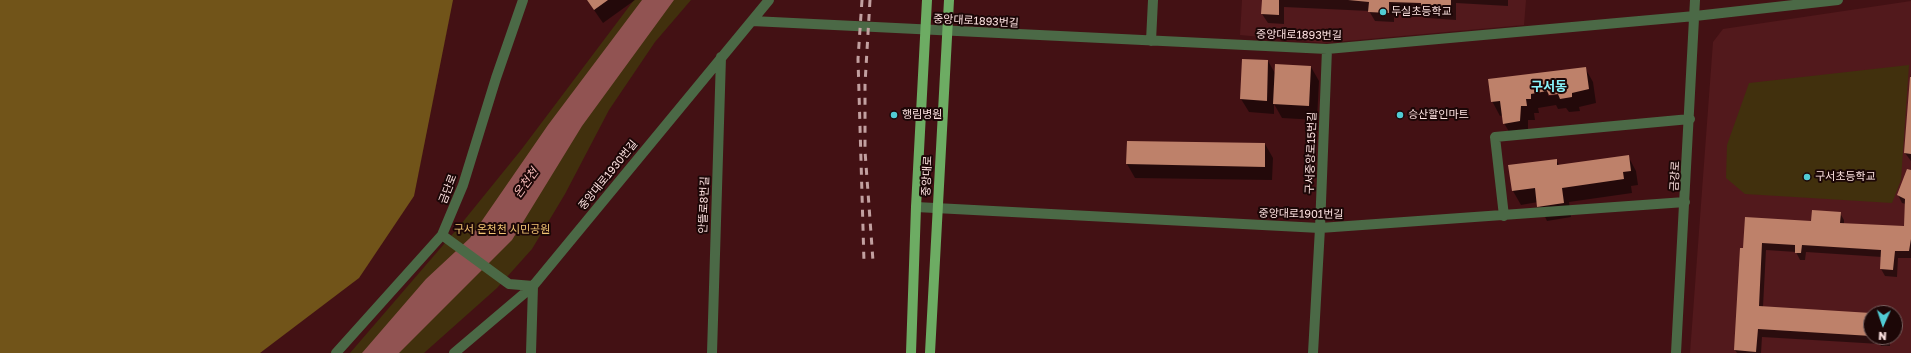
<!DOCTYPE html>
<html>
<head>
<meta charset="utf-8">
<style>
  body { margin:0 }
  #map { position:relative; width:1911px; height:353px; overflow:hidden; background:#431114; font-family:"Golos Text",sans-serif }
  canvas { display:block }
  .north { position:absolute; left:1863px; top:305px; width:40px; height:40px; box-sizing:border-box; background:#1c0707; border:1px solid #765f5e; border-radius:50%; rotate:183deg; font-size:11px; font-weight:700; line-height:16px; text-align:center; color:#fde2e1 }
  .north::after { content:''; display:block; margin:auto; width:14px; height:18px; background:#51ccd4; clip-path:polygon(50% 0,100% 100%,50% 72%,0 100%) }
</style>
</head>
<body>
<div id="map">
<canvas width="1911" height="353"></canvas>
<div class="north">N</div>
</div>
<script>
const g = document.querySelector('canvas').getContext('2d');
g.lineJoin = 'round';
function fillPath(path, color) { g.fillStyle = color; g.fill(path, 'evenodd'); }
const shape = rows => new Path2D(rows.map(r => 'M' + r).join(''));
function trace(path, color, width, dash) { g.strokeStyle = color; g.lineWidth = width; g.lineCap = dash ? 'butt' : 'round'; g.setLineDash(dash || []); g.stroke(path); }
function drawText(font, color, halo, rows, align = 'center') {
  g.font = font + ' "Golos Text","Noto Sans KR",sans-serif'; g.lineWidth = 4; g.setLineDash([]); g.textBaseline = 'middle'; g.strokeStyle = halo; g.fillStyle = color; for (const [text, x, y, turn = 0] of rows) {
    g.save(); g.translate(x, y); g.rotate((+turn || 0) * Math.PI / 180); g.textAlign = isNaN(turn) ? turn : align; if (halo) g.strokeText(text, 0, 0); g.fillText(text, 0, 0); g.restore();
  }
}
fillPath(shape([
  [1242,0,1526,0,1524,25,1324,43,1240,35],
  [1911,1,1911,353,1690,353,1713,42,1723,29],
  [1871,313,1895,313,1895,337,1871,337]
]), '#52191c');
fillPath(shape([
  [634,0,691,0,655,42,609,110,565,194,532,249,497,288,424,353,350,353,457,229,521,150],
  [1909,65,1901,180,1892,203,1745,194,1726,178,1727,145,1749,83]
]), '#41300d');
fillPath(shape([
  [0,0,453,0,414,196,359,278,260,353,0,353]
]), '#715419');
fillPath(shape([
  [642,0,674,0,582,126,512,240,399,353,362,353,426,279,470,238,548,125]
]), '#915352');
fillPath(shape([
  [587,0,635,0,603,23],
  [1263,0,1508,0,1508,6,1456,3,1456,20,1427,18,1424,12,1394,11,1394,22,1375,21,1369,11,1284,7,1284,24,1268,23,1262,14],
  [1268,61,1276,75,1311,67,1319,81,1317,120,1282,118,1274,104,1274,114,1249,112,1241,99],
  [1585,68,1593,82,1596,103,1579,107,1580,111,1569,112,1566,108,1558,109,1556,105,1538,108,1539,113,1534,113,1535,120,1528,120,1528,135,1512,137,1504,123,1503,115,1500,116,1492,101],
  [1563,92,1563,94,1548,96,1548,94],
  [1911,78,1911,161,1905,153],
  [1128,142,1265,144,1273,158,1272,180,1135,178,1127,164],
  [1628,156,1636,171,1638,185,1631,186,1632,193,1569,202,1571,217,1547,221,1538,202,1521,205,1513,191,1556,160,1560,166],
  [1911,171,1911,258,1898,258,1897,277,1885,276,1881,269,1882,257,1806,252,1805,260,1800,260,1796,252,1766,250,1763,307,1871,314,1871,337,1890,337,1890,346,1881,346,1880,344,1762,337,1761,353,1737,353,1735,350,1744,249,1840,213,1844,220,1844,224,1905,227,1906,204,1902,203,1898,195]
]), '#0007');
fillPath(shape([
  [587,0,608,0,594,10],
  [1262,0,1279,0,1279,15,1261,14],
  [1348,0,1451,0,1451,11,1421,9,1421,3,1389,2,1389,13,1368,12,1369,2],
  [1242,59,1268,60,1267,101,1240,99],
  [1275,64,1311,66,1309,106,1273,104],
  [1586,67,1589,89,1572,93,1572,97,1560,99,1558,94,1549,95,1547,91,1531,94,1531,99,1526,99,1527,106,1521,106,1520,121,1503,124,1500,101,1491,102,1488,79],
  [1910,77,1911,77,1911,154,1904,153],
  [1127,141,1265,143,1265,167,1126,164],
  [1629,155,1631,171,1623,172,1624,179,1562,188,1564,203,1537,207,1535,188,1512,191,1508,165,1557,159,1557,165],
  [1907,169,1911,170,1911,239,1909,251,1895,251,1893,270,1880,269,1881,250,1802,245,1801,253,1795,253,1795,245,1762,243,1759,306,1871,313,1871,336,1758,329,1756,352,1734,350,1740,248,1743,248,1745,217,1811,221,1812,210,1841,212,1840,223,1904,226,1905,199,1897,195]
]), '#be816a');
trace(shape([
  [752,21,1327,49,1695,16,1838,0],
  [1151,41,1153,0],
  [916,207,1320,228,1685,202],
  [1504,216,1495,137,1690,119],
  [442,235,509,284,533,286,531,353],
  [336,353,442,235,463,185,496,78,523,0],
  [454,353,533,286,769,0],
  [712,353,721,57],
  [1313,353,1320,228,1327,49],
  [1676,353,1695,0]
]), '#4b6946', 10);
trace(shape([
  [911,353,916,207,927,0],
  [930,353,949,0]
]), '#6dac63', 10);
trace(shape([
  [862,0,858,59,864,262],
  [870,0,865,84,865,151,873,261]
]), '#c2a0a0', 3, [7, 7]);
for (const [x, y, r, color] of [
  [1383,12,4,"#51ccd4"],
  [894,115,4,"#51ccd4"],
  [1400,115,4,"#51ccd4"],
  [1807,177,4,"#51ccd4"]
]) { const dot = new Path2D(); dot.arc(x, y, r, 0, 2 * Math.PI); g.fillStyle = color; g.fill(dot); trace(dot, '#1c0707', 1.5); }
drawText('11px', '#fde2e1', '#1c0707', [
  ["두실초등학교",1391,12],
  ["행림병원",902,115],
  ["승산할인마트",1408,115],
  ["구서초등학교",1815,177]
], 'left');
drawText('11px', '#fde2e1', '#1c0707', [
  ["중앙대로1893번길",976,21,3],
  ["중앙대로1893번길",1299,35,1],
  ["구서중앙로15번길",1311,153,-88],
  ["중앙대로1930번길",608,175,-51],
  ["중앙대로",927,176,-87],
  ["금강로",1675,176,-87],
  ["금단로",448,189,-69],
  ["안뜰로8번길",704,205,-88],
  ["중앙대로1901번길",1301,214,1]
]);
drawText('11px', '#f1c472', '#1c0707', [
  ["구서 온천천 시민공원",502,230]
]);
drawText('italic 12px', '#f3b9b7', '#1c0707', [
  ["온천천",526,183,-54]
]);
drawText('bold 13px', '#89f5fc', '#1c0707', [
  ["구서동",1549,87]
]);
</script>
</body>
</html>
